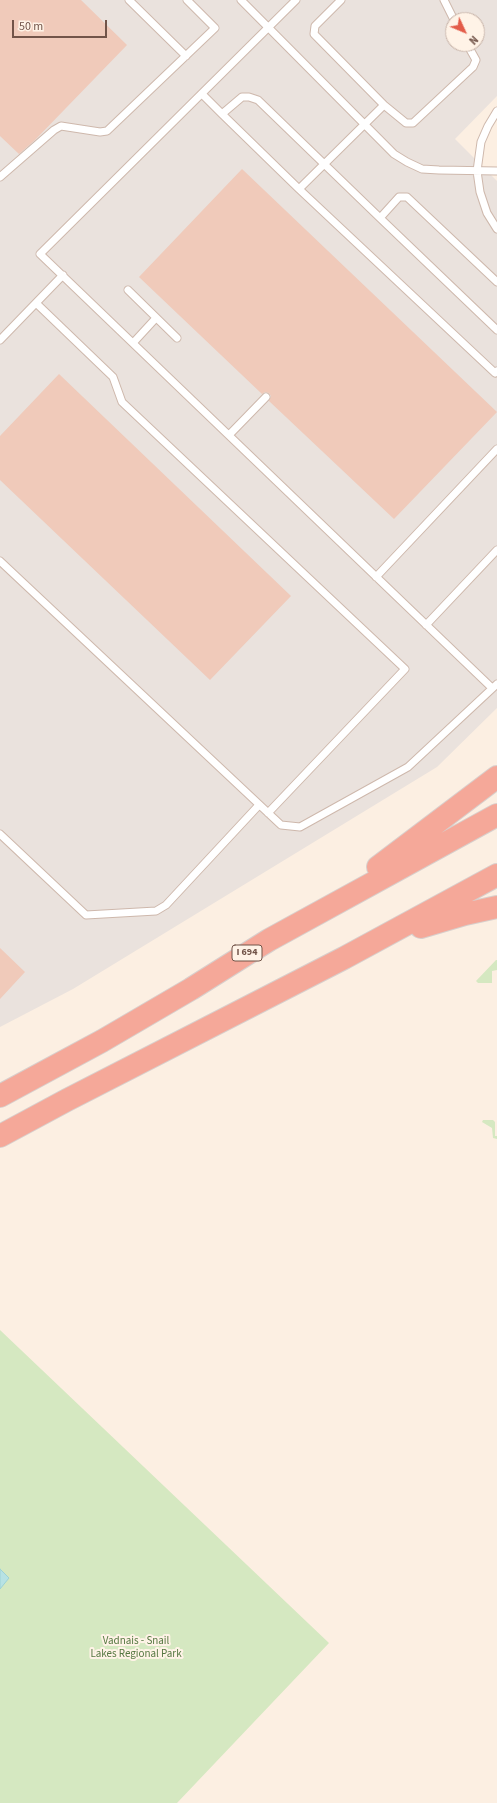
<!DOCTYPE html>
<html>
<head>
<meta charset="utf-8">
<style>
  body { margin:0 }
  #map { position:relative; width:497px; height:1803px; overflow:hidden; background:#fcefe2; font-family:"Source Sans 3",sans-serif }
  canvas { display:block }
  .north { position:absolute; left:445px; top:12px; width:40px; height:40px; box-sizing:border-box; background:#fff3e7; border:1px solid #c7b3a8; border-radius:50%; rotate:134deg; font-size:11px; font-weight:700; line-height:16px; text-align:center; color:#725449 }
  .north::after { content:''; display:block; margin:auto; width:14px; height:18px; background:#e35c49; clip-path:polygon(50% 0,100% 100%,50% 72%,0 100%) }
  .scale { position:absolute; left:12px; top:20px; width:95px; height:18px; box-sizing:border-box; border:2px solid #725449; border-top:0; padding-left:5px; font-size:12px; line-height:14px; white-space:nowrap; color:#725449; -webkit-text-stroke:3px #fff3e7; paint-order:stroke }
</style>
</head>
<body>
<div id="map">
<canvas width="497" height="1803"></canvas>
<div class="north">N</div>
<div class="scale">50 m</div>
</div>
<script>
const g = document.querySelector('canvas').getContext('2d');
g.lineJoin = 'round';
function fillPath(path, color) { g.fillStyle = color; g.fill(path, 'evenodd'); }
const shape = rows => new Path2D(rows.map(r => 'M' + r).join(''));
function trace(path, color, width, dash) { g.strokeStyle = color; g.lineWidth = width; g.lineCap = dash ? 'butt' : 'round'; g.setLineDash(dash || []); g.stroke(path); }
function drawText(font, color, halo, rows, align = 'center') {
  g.font = font + ' "Source Sans 3",sans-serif'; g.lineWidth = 4; g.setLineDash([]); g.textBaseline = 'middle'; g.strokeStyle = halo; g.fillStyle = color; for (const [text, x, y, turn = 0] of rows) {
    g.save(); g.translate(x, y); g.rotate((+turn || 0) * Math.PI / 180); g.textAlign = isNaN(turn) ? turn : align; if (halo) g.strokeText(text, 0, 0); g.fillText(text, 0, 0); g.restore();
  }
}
fillPath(shape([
  [0,0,497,0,497,96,455,139,497,181,497,708,437,767,73,989,0,1027],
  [453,20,477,20,477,44,453,44]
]), '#eae2dd');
fillPath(shape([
  [496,960,497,960,497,970,492,971,492,983,478,983,476,981],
  [483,1120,493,1120,495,1122,495,1136,497,1136,497,1139,493,1138,492,1128,482,1122],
  [0,1330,329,1643,177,1803,0,1803]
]), '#d5e8c1');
const water = shape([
  [0,1569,9,1578,0,1589,0,1569]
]);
fillPath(water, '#b7e2e4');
trace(water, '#9dd2d6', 1);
fillPath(shape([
  [0,0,81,0,127,45,35,140,19,154,0,136],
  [242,169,497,412,394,519,269,401,271,396,269,393,265,392,262,394,139,277],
  [59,374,291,596,210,680,0,480,0,436],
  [0,948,25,972,0,999]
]), '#f0caba');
const lane = shape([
  [129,0,186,56],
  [241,0,394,154,407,162,422,169,439,170,497,171],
  [296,0,40,254,492,688],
  [341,0,315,26,314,34,384,105,406,123,413,123,473,67,476,60,467,44],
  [444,0,454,20],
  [202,94,222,114,242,97,249,97,258,100,380,218,399,197,407,197,497,282],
  [384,105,299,189,495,373,497,371],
  [497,111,488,126,481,142,477,171,480,192,487,213,497,229],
  [222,114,299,189],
  [0,177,54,130,61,126,100,132,107,131,215,28,187,0],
  [380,218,497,330],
  [128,290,177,338],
  [36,303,113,377,122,402,405,669,268,813],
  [0,340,63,275],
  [133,343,156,318],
  [229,435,266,397],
  [0,561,281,825,300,827,408,767,497,684],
  [376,577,497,449],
  [426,625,497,550],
  [0,834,86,915,156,911,166,905,259,805]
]);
const highway = shape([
  [378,867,497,777],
  [421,927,465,914,497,907],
  [0,1096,102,1041,191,989,269,940,497,815],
  [0,1136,67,1100,344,958,497,875]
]);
trace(lane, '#ceb8ac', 9);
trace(highway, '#d8cfcc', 24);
trace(lane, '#fff', 7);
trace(highway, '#f5a899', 22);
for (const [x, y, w] of [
  [247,953,30]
]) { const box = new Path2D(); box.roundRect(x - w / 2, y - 8, w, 16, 3); g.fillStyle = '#fff3e7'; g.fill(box); trace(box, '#725449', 1); }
drawText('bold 10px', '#725449', null, [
  ["I 694",247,953]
]);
drawText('11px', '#567842', '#fff3e7', [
  ["Vadnais - Snail",136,1642],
  ["Lakes Regional Park",136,1655]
]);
</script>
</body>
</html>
